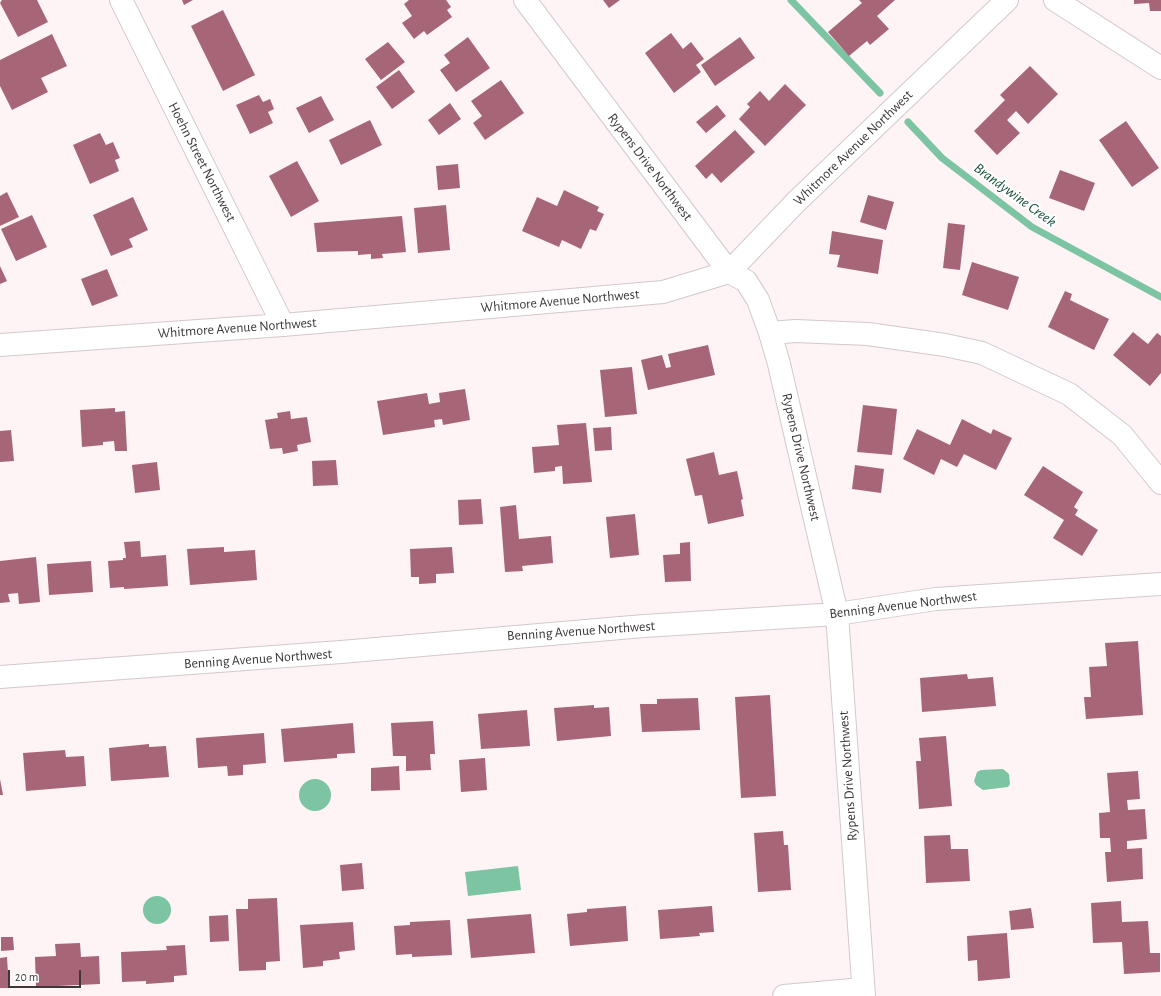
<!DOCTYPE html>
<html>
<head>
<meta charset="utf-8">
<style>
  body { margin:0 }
  #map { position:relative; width:1161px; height:996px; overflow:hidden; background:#fef4f6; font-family:"Alegreya Sans",sans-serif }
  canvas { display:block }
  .scale { position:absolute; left:8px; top:970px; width:73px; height:18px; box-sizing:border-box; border:2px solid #3c3839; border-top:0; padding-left:5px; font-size:12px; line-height:14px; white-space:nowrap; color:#3c3839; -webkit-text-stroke:3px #fff; paint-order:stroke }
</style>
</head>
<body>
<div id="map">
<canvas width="1161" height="996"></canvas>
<div class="scale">20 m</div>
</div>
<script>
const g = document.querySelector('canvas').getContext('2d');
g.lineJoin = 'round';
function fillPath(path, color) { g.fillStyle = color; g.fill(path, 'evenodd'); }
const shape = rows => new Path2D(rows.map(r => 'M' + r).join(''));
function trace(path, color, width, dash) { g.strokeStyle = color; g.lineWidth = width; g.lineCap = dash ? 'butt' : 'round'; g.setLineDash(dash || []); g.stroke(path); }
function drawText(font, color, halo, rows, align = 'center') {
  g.font = font + ' "Alegreya Sans",sans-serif'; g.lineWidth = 4; g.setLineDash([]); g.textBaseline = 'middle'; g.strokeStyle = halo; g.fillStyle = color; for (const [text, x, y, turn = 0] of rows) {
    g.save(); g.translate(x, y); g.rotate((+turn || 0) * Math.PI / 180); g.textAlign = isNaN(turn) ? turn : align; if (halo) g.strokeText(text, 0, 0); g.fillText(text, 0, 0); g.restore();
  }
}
fillPath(shape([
  [1003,769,1009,774,1010,784,1008,787,983,790,976,785,974,781,977,772,981,770],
  '299 795a16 16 0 1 1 32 0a16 16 0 1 1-32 0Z',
  [518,866,521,890,468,896,465,872],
  '143 910a14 14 0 1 1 28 0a14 14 0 1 1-28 0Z'
]), '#7dc4a2');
trace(shape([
  [791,0,880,93],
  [908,122,942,158,1032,227,1161,297]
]), '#7dc4a2', 7);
fillPath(shape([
  [2,0,37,0,48,22,18,37,0,3],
  [182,0,193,0,184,5],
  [409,0,446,0,451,7,447,10,452,17,427,35,424,31,414,39,402,23,412,16,404,4],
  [603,0,620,0,609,8],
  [859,0,895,0,877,16,889,29,870,45,867,41,849,56,828,32,862,3],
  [1134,0,1161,0,1161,11,1150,11,1149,3,1134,4],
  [223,10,255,75,223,91,191,26],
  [671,33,683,49,691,42,704,59,696,65,701,72,674,93,645,53],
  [52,34,67,66,41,78,48,92,12,110,0,86,0,60],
  [468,37,490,68,456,92,440,70,450,63,444,55],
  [740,37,755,58,715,86,701,65],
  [388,42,405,62,381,80,365,59],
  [1030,66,1058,94,1028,124,1016,111,1007,120,1020,133,997,155,974,131,1005,100,1000,95],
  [399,70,415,92,392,109,376,87],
  [501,80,524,113,485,140,473,123,482,116,471,101],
  [785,84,806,105,765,146,739,119,750,107,747,104,760,91,769,101],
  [259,95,263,102,270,99,274,109,268,112,273,123,250,134,236,105],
  [321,96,334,120,309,133,296,108],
  [450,103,461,119,439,135,428,120],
  [717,105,726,116,706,133,696,122],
  [370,120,382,145,341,165,329,140],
  [1126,121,1159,168,1132,187,1099,140],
  [735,130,755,152,721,183,712,173,706,179,695,166],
  [100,133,106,145,113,142,120,158,115,160,119,171,90,184,73,145],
  [297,161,319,201,291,217,269,176],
  [458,164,460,188,438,190,436,166],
  [1060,170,1095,183,1084,211,1049,198],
  [564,190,599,207,597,211,604,214,596,231,590,229,581,249,562,240,559,247,522,231,537,197,557,206],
  [7,192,19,217,0,226,0,196],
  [868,195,894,202,886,230,860,222],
  [133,197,148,230,129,239,133,247,111,256,93,215],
  [446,205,450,250,418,253,414,208],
  [32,215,47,247,16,261,1,229],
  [402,216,406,252,382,254,383,258,371,259,371,254,358,255,358,251,317,252,314,223],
  [948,223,965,225,960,270,943,268],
  [832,231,883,240,878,274,837,267,840,255,829,254],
  [972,262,1019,277,1008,310,962,295],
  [0,266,7,281,0,284],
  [107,269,118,296,92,306,81,279],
  [1065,291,1072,294,1070,300,1109,319,1094,350,1048,327],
  [1133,332,1148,344,1157,333,1161,336,1161,373,1150,386,1113,355],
  [708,345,715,375,648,390,641,360,662,355,666,368,671,367,668,354],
  [632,367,637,414,605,417,600,370],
  [465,389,470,420,443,425,442,419,434,420,435,427,383,435,377,401,427,393,429,404,440,402,439,393],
  [863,405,897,409,892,455,857,452],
  [115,408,115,412,125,411,127,451,115,451,114,441,103,442,103,445,82,447,80,410],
  [290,411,291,419,307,417,311,442,297,445,298,451,283,454,282,448,270,449,265,420,278,418,277,413],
  [962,419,991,434,993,429,1012,438,996,470,964,454,957,467,941,459,934,475,903,459,917,429,950,445],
  [586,423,592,482,563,484,562,466,555,467,555,471,534,473,532,447,559,445,557,425],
  [611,427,612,450,595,451,593,428],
  [11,430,14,461,0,462,0,431],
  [714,452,719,475,737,471,743,499,741,500,744,516,708,524,702,495,695,496,686,459],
  [336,460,338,485,313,486,312,461],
  [157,462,160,490,135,493,132,465],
  [855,465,884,469,881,493,852,489],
  [1043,466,1083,492,1074,507,1078,510,1075,515,1098,530,1082,556,1053,538,1064,520,1024,495],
  [481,499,483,524,459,525,458,500],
  [516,505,519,539,551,536,553,563,522,566,523,571,505,572,500,507],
  [635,514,639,555,610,558,606,517],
  [140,541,141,557,166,555,168,586,124,589,124,587,110,588,108,561,123,560,123,558,126,558,124,542],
  [690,542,691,581,665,582,663,555,680,554,680,543],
  [224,547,224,552,255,550,257,580,190,585,187,549],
  [452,547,454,573,436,574,436,583,419,584,419,577,411,577,410,549],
  [36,557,40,602,19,604,18,593,8,594,10,602,0,603,0,561],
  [91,561,93,592,49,595,47,564],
  [1138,641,1143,715,1086,719,1084,697,1091,697,1089,667,1107,666,1105,643],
  [967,674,968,679,993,677,996,706,922,712,920,678],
  [770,695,776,796,741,798,735,697],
  [698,698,700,730,642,732,640,704,657,704,657,699],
  [594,705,594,708,609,707,611,736,557,741,554,708],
  [527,710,530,746,481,749,478,714],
  [433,721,435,754,430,754,431,770,406,771,406,756,393,756,391,723],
  [353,723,355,753,337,754,337,758,284,762,281,729],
  [264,733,266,763,243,765,243,775,228,776,227,766,198,768,196,738],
  [946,736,952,806,919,809,916,761,921,761,919,738],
  [149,744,149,747,166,746,169,777,111,781,109,748],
  [65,750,66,757,84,756,86,786,26,791,23,753],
  [485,758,487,790,461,792,459,760],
  [399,766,400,790,371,791,371,768],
  [1138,771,1140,799,1127,800,1128,810,1145,809,1147,839,1127,841,1127,849,1142,848,1143,879,1107,882,1105,852,1111,852,1110,838,1100,838,1099,813,1110,812,1107,773],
  [0,779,3,795,0,795],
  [783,831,784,845,788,845,791,890,758,892,754,833],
  [950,835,951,849,968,849,970,881,926,883,924,836],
  [362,863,364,889,342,891,340,865],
  [277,898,280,961,266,962,266,970,239,971,236,909,248,909,248,899],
  [1121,901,1122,922,1148,921,1150,953,1160,953,1160,972,1124,974,1122,942,1093,943,1091,903],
  [626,906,628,941,570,946,567,914,587,912,587,909],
  [712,906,714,932,699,933,700,936,660,939,658,910],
  [1031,908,1034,928,1011,930,1009,911],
  [531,914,535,953,471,958,467,919],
  [228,915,229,941,210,942,209,916],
  [450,920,452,955,412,957,412,954,396,955,394,926,410,925,410,922],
  [353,922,355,950,339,952,340,959,323,961,323,966,303,968,300,925],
  [1007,933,1010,978,978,981,977,960,968,961,967,936],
  [1,937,13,937,14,950,1,951],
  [80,943,81,957,99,956,100,984,36,987,35,957,56,956,55,944],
  [185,945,187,975,174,976,174,982,146,984,146,981,122,982,121,952,167,950,166,946],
  [7,957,9,988,0,988,0,958]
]), '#a76678');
const minor = shape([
  [121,0,283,325],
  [525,0,729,272,746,281,758,300,770,333,779,364,837,614,864,996],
  [1055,0,1161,68],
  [770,333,795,331,868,334,945,345,982,353,1069,394,1122,435,1161,483],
  [0,345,283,325,663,292,729,272,796,202,1007,0],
  [0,677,341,652,644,626,837,614,936,599,1161,584],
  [784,996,863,989]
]);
trace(minor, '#d3c8cb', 24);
trace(minor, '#fff', 22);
drawText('14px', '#3c3839', '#fff', [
  ["Whitmore Avenue Northwest",853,148,-44],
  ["Hoehn Street Northwest",202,162,63],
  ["Rypens Drive Northwest",650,167,53],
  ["Whitmore Avenue Northwest",560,301,-5],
  ["Whitmore Avenue Northwest",237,328,-4],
  ["Rypens Drive Northwest",801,457,77],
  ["Benning Avenue Northwest",903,605,-7],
  ["Benning Avenue Northwest",581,631,-4],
  ["Benning Avenue Northwest",258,659,-4],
  ["Rypens Drive Northwest",848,776,-94]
]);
drawText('italic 15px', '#174f38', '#fff', [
  ["Brandywine Creek",1015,195,36]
]);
</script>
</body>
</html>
